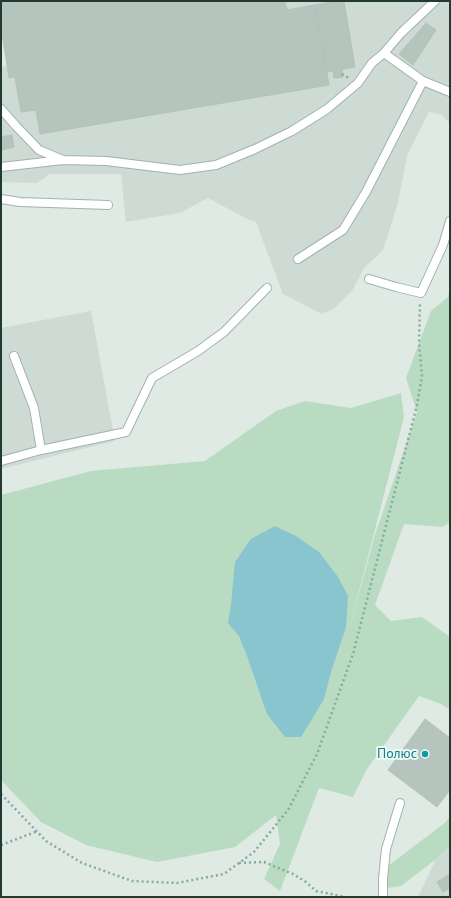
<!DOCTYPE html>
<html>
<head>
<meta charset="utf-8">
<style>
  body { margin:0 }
  #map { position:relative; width:451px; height:898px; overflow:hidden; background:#dfeae5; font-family:"PT Sans",sans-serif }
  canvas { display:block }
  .frame { position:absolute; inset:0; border:2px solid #213a32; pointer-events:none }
</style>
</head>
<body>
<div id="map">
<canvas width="451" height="898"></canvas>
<div class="frame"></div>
</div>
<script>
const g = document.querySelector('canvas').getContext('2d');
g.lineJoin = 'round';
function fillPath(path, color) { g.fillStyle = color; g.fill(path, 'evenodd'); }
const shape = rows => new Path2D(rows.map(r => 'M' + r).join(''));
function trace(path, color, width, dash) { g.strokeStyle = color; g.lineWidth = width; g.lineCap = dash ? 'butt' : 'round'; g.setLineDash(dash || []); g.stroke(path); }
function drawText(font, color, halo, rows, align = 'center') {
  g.font = font + ' "PT Sans",sans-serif'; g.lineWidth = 4; g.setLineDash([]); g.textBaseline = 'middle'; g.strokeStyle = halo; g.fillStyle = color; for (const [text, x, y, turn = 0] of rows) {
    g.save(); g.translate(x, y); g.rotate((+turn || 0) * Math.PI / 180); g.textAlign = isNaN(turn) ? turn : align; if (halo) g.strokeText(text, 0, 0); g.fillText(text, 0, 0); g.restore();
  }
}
fillPath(shape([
  [1,1,450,1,450,124,442,115,429,112,407,156,398,203,383,250,364,268,352,291,335,308,322,314,283,294,256,222,247,219,208,198,180,213,126,222,121,174,50,174,37,183,1,182,1,67,7,66,1,27],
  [91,311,115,441,1,469,1,328],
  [450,846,450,897,418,897,436,859]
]), '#cedad4');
fillPath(shape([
  [450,288,450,522,443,527,404,524,375,605,391,621,422,617,450,637,450,710,441,704,419,696,367,769,353,797,319,788,280,891,264,879,280,844,276,815,235,847,157,862,86,845,41,822,1,780,1,495,91,471,205,461,276,411,305,401,351,408,401,393,404,417,347,638,374,538,417,412,406,378,431,311,448,297],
  [450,816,450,846,436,859,401,886,387,888,388,866,446,822]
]), '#b8dbc1');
fillPath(shape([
  [275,526,296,536,319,552,338,577,348,596,346,627,331,672,324,699,301,737,285,737,267,714,247,656,239,636,228,623,231,605,235,562,251,539]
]), '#88c5ce');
const building = shape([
  [1,1,285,1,287,10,315,5,329,85,40,134,36,110,21,112,15,77,9,78,1,27,1,1],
  [337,1,344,1,355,67,327,72,315,5,337,1],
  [426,23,436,30,413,65,399,54,426,23],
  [342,70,343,77,334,78,333,71,342,70],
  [12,135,14,147,1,150,1,137,12,135],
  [425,719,450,738,450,790,437,807,388,770,425,719],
  [450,874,450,888,443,892,437,882,450,874]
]);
fillPath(building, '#b5c5be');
trace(building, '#b2c3bc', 1);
const lane = shape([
  [423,81,450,92],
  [1,109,16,126,39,150,63,160],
  [1,167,63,160,106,161,180,170,216,165,255,149,292,131,327,109,358,83,372,63,384,53,401,33,435,1],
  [1,199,20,202,108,205],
  [298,259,343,230,366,192,423,81,384,53],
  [369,279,396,287,421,293,443,245,450,221],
  [14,356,34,408,41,450],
  [1,461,41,450,126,432,152,378,198,351,224,332,267,288],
  [383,897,383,879,386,849,400,803]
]);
trace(lane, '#a2b2ac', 10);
trace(shape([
  [342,74,349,78],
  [1,794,46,841,82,863,132,881,177,883,224,874,254,852,288,810,317,754,353,654,417,405,422,376,419,343,420,303],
  [1,845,38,831],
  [239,863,264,862,293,874,306,882,316,891,346,897]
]), '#80ad9e', 2.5, [2, 3]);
trace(lane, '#fff', 8);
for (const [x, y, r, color] of [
  [425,754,4,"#0f9aa8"]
]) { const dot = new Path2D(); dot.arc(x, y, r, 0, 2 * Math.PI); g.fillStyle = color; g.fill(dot); trace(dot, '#eff7f3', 1.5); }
drawText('14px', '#0d838f', '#eff7f3', [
  ["Полюс",417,754]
], 'right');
</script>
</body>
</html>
